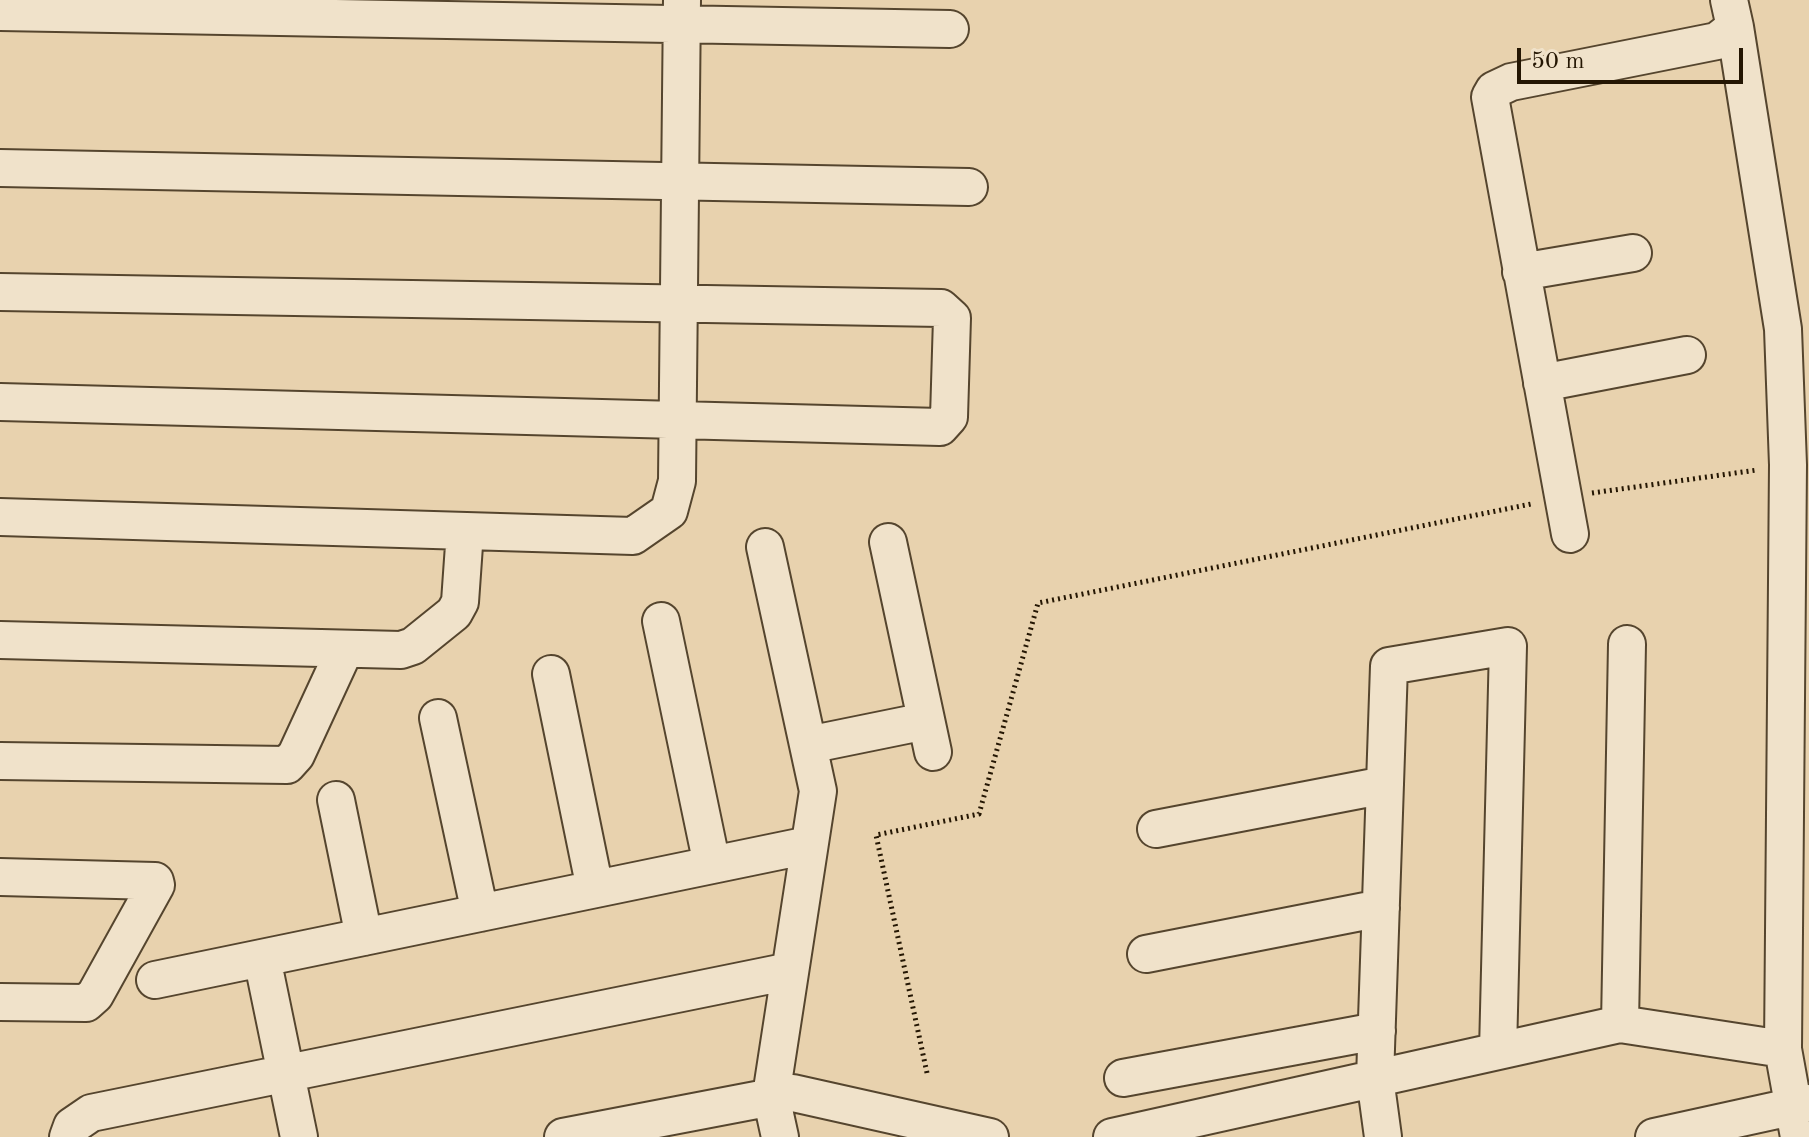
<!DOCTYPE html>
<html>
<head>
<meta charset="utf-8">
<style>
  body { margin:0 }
  #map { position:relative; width:1809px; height:1137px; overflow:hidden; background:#e8d2ae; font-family:"Old Standard TT",serif }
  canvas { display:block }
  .scale { position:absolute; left:1517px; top:48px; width:226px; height:36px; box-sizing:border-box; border:4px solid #241603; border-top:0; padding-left:10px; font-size:24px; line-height:28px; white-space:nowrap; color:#241603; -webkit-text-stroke:6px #f0e2ca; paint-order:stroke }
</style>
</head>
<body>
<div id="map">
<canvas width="1809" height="1137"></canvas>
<div class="scale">50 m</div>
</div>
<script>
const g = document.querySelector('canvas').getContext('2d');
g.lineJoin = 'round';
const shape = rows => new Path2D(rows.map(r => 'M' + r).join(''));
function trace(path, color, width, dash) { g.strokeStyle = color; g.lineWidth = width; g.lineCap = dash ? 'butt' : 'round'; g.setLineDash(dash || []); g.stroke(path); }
const street = shape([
  [0,12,950,29],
  [1735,27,1783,329,1788,465,1783,1049,1799,1137],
  [0,168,969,187],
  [1521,272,1633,253],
  [0,292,941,308,952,318,949,417,940,427,0,402],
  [1542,383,1687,355],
  [0,517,633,536,669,511,677,481,682,0],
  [1570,534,1490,97,1494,90,1511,82,1717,41,1735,27,1729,0],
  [888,542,933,752],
  [765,547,818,791,771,1096,780,1137],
  [661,621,712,865],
  [0,640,401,650,413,646,454,613,460,602,465,531],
  [551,674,595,889],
  [438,718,480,913],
  [808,745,926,721],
  [0,761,287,765,296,755,345,649],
  [336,800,364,937],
  [1156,829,1385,785],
  [0,877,155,881,156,885,95,995,86,1003,0,1002],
  [1146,954,1381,908],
  [262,958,299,1137],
  [155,980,809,845],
  [1620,1024,1627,644],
  [1123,1078,1377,1031],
  [68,1137,72,1126,91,1113,790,971],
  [563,1137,793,1093,990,1137],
  [1112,1137,1620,1024,1783,1049],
  [1383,1137,1375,1078,1389,666,1508,646,1498,1051],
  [1654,1137,1809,1103]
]);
trace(street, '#55452e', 40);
trace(shape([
  [1592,493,1757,470],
  [927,1073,876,835,979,814,1038,603,1531,504]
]), '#241603', 5, [2, 4]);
trace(street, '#f0e2ca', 36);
</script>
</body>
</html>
